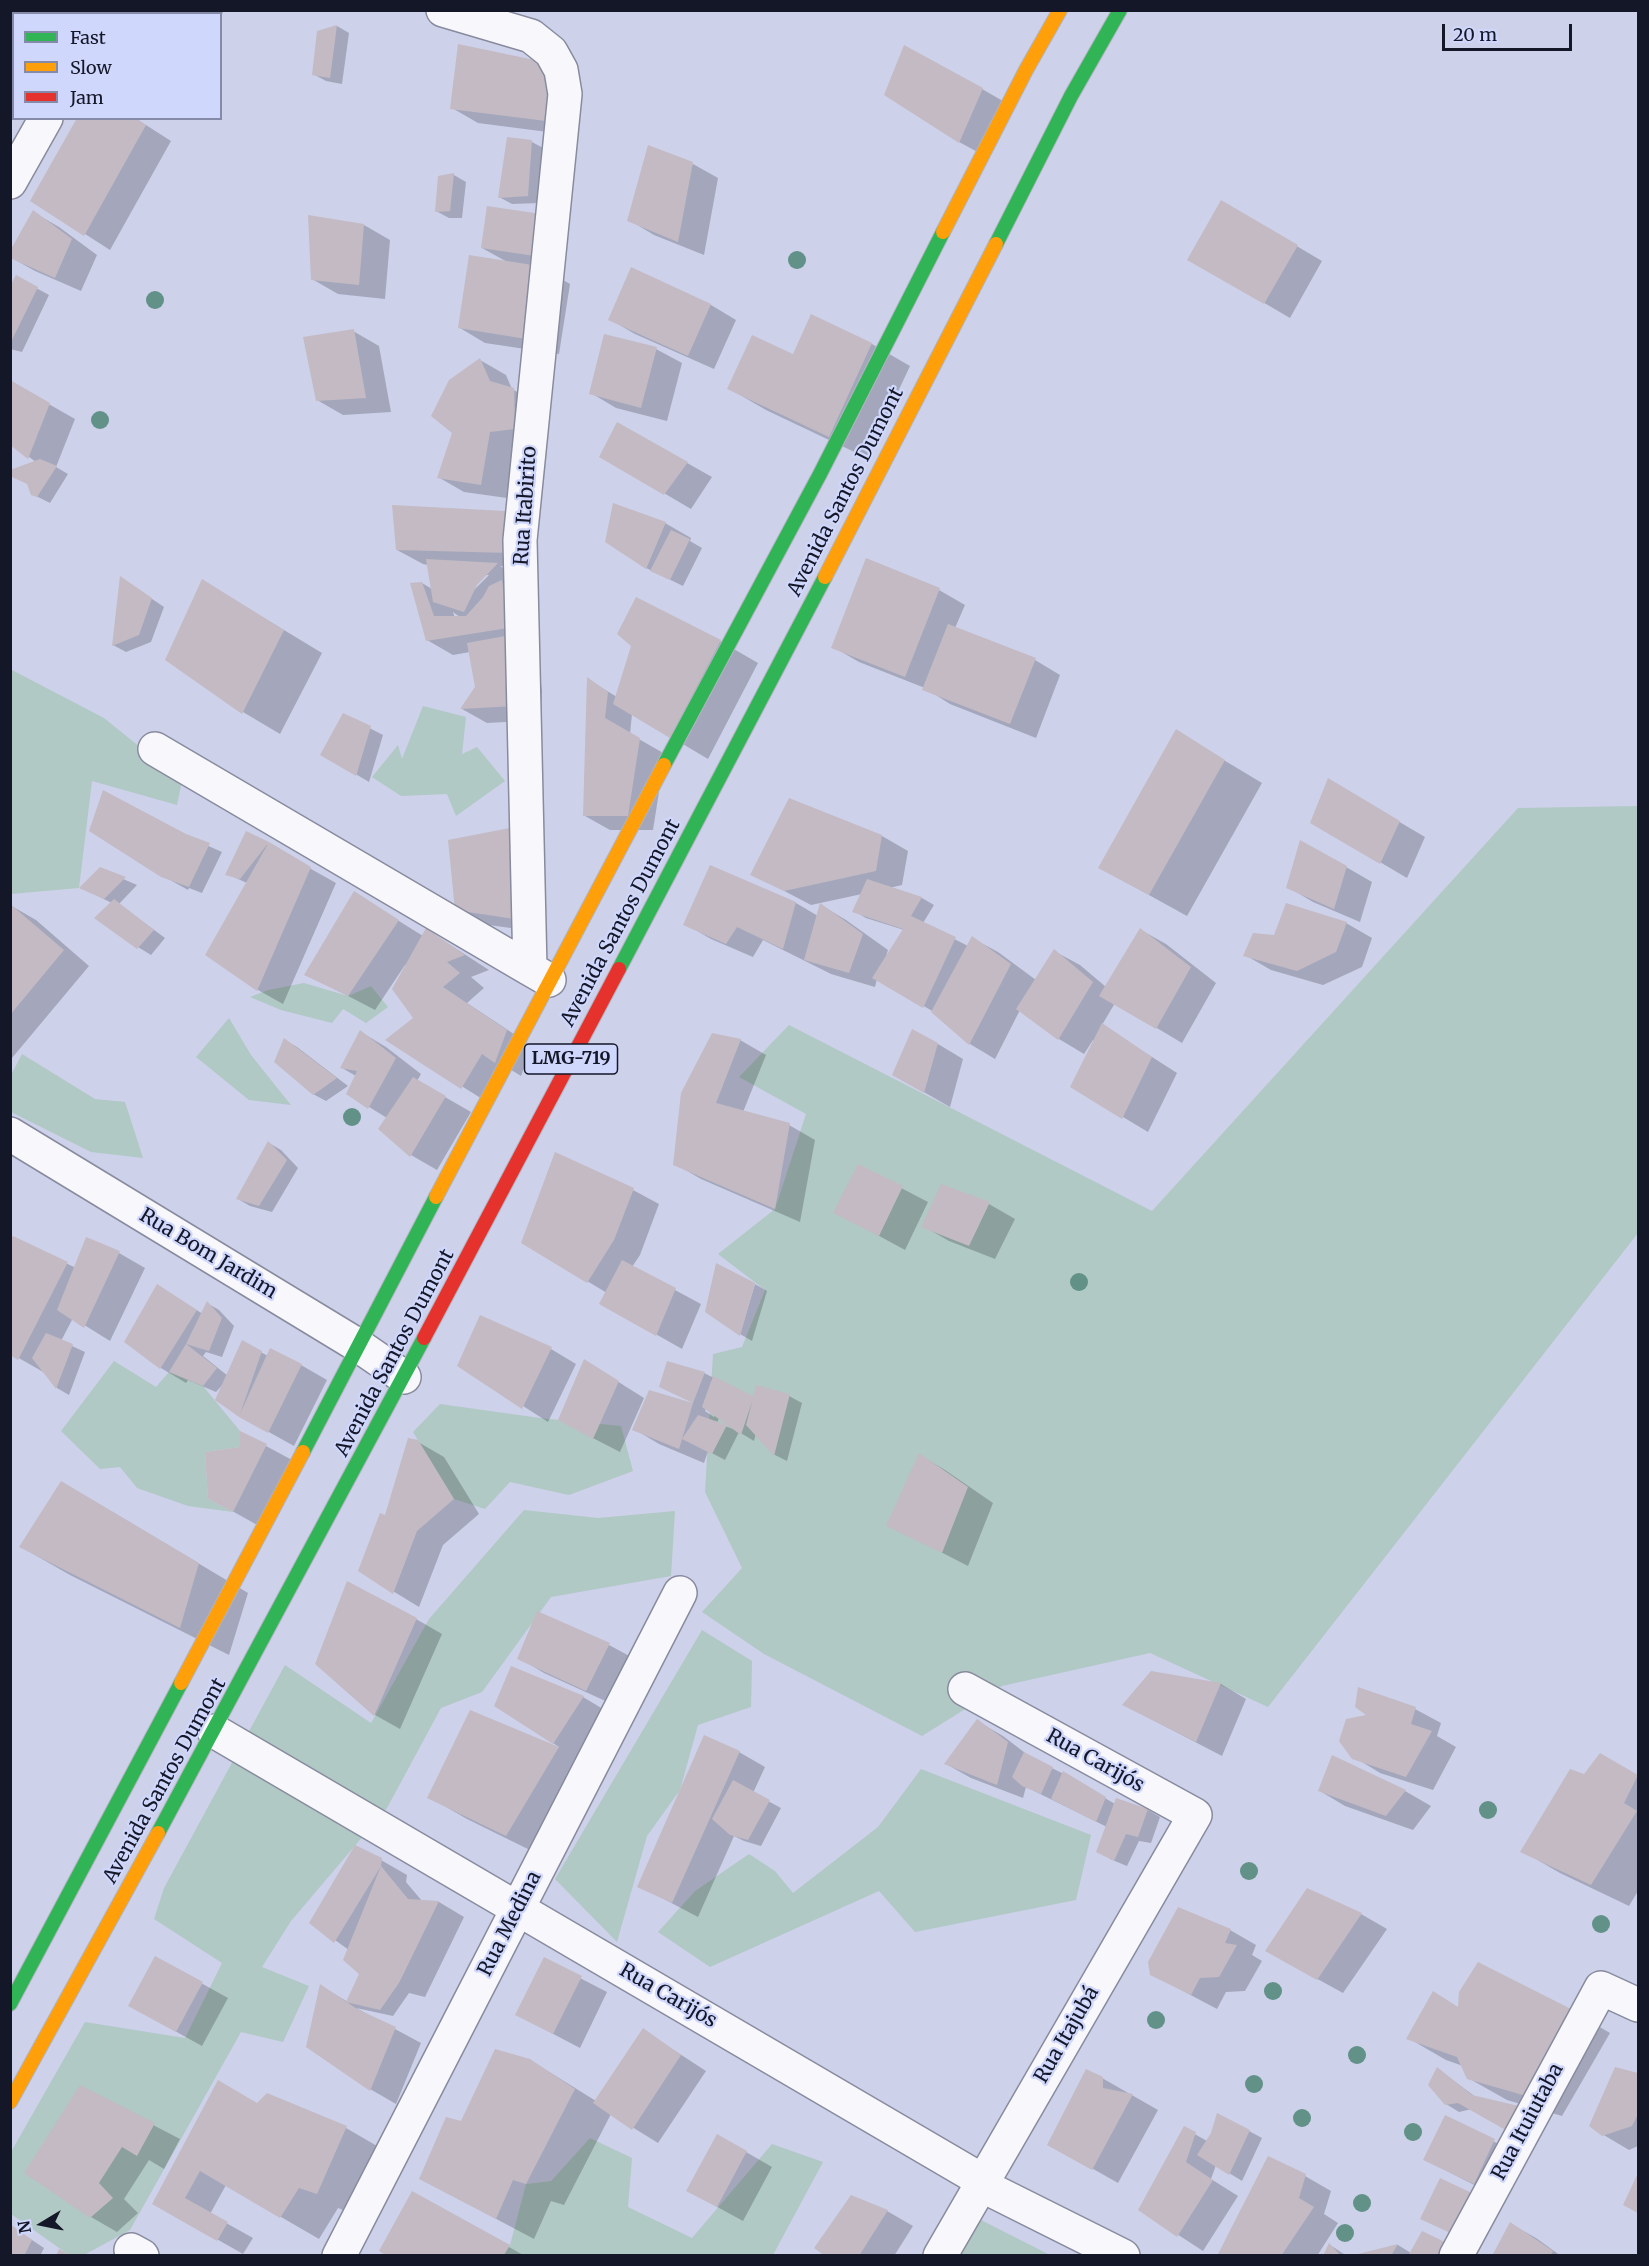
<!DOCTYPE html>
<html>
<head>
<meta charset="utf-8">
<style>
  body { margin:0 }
  #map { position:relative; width:1649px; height:2266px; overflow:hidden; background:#cdd1ea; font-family:Merriweather,serif }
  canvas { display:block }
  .frame { position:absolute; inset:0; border:12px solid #141727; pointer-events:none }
  .legend { position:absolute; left:12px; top:12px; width:210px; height:108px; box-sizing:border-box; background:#cfd7fc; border:2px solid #848aa7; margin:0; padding:8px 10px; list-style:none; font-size:18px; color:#141727 }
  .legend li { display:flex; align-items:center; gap:12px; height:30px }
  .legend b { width:30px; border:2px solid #848aa7 }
  .north { position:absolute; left:12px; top:2194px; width:60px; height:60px; -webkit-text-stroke:4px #cfd7fc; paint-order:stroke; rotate:260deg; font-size:16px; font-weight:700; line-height:24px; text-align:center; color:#141727 }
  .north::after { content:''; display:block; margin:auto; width:21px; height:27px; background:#141727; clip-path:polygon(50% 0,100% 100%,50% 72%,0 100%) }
  .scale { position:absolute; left:1442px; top:24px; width:130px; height:27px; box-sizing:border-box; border:3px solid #141727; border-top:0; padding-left:8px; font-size:18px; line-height:21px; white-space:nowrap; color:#141727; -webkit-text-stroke:4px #cfd7fc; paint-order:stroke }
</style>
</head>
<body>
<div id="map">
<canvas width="1649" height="2266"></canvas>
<div class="frame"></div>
<ul class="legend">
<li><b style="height:8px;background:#30b455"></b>Fast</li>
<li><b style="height:8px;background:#ff9f0a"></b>Slow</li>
<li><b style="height:8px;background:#e5322d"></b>Jam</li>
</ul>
<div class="north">N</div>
<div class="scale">20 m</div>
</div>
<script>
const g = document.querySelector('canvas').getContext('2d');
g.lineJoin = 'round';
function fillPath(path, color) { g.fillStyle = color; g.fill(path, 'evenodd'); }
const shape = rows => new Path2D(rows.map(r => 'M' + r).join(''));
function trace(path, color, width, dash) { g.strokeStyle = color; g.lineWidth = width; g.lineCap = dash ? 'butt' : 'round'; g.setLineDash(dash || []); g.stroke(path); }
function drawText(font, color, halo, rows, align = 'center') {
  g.font = font + ' Merriweather,serif'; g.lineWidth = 4.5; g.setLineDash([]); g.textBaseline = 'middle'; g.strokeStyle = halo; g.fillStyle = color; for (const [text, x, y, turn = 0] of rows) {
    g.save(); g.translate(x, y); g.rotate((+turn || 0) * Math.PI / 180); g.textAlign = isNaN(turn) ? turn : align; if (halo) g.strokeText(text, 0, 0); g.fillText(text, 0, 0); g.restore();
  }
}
fillPath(shape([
  [10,669,104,718,182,781,177,805,92,781,79,888,11,894],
  [423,706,466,717,462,754,477,747,505,781,456,816,447,794,401,796,372,777,398,745,402,759],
  [1638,806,1638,1233,1268,1707,1150,1653,1002,1686,922,1736,764,1654,702,1612,742,1568,705,1492,713,1354,742,1347,765,1290,718,1254,775,1209,806,1114,739,1077,789,1025,1152,1211,1518,808],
  [304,983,348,996,371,986,388,1007,366,1023,343,1009,332,1023,281,1010,250,997,268,990],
  [229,1018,251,1055,291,1105,249,1100,196,1057],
  [22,1054,95,1099,125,1102,143,1158,91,1152,11,1112,11,1075],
  [114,1361,156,1387,169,1372,203,1386,240,1431,240,1447,205,1452,208,1499,233,1512,188,1506,137,1488,120,1467,100,1469,61,1431],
  [440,1404,540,1418,621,1426,633,1471,569,1495,510,1482,485,1509,454,1499,413,1432],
  [524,1510,598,1518,675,1511,671,1576,551,1597,482,1692,441,1708,387,1808,291,1921,262,1967,309,1986,283,2042,241,2032,130,2230,84,2255,69,2255,11,2214,11,2152,85,2022,185,2038,222,1963,154,1919,164,1888,285,1665,371,1723,429,1619],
  [702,1630,752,1661,751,1707,698,1725,680,1790,647,1836,617,1942,555,1879],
  [921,1769,1091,1835,1076,1900,915,1932,879,1891,710,1967,658,1932,695,1891,749,1854,775,1871,793,1893,878,1827],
  [590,2138,632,2158,628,2207,692,2238,772,2144,823,2162,773,2255,504,2256,510,2245,526,2184,551,2181],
  [981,2220,1050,2255,960,2255]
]), '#b0c9c5');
fillPath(shape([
  [10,10,98,10,96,14,14,14,14,106,10,104],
  [158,10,224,10,220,19,220,14,156,14],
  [337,26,349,33,342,84,326,81,313,74,319,32],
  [548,64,571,135,478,123,452,108],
  [982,89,1008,104,985,156,959,142],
  [135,118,171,141,110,250,32,200],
  [508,139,532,142,545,149,540,203,512,204,499,197],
  [693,164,718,178,704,255,654,235,629,220],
  [454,175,466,182,462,218,449,218,436,211,439,177],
  [1222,202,1322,261,1290,318,1189,259],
  [33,212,59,227,97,255,81,291,35,271,10,257],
  [540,215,541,267,570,284,559,354,485,343,460,328,509,263,482,248],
  [310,216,364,225,390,240,385,299,338,294,312,279],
  [632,269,711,305,736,320,714,369,635,334,609,319],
  [16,277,49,295,22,352,10,349,10,290],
  [353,331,379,346,391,412,343,415,317,400],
  [872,344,910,366,867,458,766,410,728,388,793,356],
  [656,349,682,363,667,421,616,408,591,393],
  [480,360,506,375,512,389,540,405,516,446,507,498,464,492,438,477],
  [10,382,75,419,56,467,68,474,50,503,32,494,29,484,36,462,10,443],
  [618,424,712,477,691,509,601,456],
  [505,512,530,527,537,567,500,566,522,579,537,652,542,691,541,720,487,723,462,709,477,688,470,652,453,655,427,640,422,583,432,589,428,565,423,564,397,550],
  [485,575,489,575,473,591,470,589],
  [453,612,457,615,462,618,455,618],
  [665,523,691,538,690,541,702,548,683,586,646,568],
  [121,578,164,607,151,642,126,652,113,645],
  [203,581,322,653,280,734,243,712],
  [939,590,965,605,955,628,1035,660,1060,675,1036,738,950,704,925,688,859,662,833,647],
  [720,641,758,663,708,759,632,714,630,734,665,754,653,830,610,830,585,816,589,680,617,697],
  [344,715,383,735,369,782,322,754],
  [1177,732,1262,783,1187,916,1100,868],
  [1328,780,1425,837,1407,878,1312,822],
  [790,800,882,836,908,851,902,885,889,888,922,898,934,905,923,923,968,946,972,938,998,952,1036,980,1054,951,1080,965,1106,987,1141,930,1166,944,1216,983,1182,1043,1115,1003,1102,1025,1177,1073,1148,1132,1123,1117,1093,1040,1084,1054,1059,1039,1020,1010,995,1059,970,1044,934,1012,877,979,875,987,831,974,763,940,753,957,711,939,685,924,796,903,818,916,821,905,846,920,888,950,886,956,904,930,866,918,854,911,862,894,811,905,752,874],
  [247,833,336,883,283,1004,258,990,207,955,247,883,227,874],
  [186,836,222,852,202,893,189,888,188,890,163,876],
  [540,843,546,933,482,924,456,909],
  [1346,867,1372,882,1360,922,1313,902,1288,887],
  [100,869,137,885,119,904,165,938,151,955,138,947,112,903,81,888],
  [354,893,423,936,427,930,489,970,471,977,484,988,467,1003,532,1046,521,1076,508,1068,487,1102,388,1040,415,1018,407,966,405,965,375,1010,306,974],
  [10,905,36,920,89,966,12,1058],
  [1346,923,1372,938,1362,967,1323,985,1271,970,1245,955,1275,937],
  [361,1032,386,1047,421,1074,417,1081,471,1112,437,1170,411,1155,380,1129,387,1118,348,1094,356,1076,342,1068],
  [713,1035,740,1040,766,1055,743,1112,789,1125,815,1140,800,1222,701,1179,675,1164],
  [285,1040,297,1047,348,1086,326,1101,313,1094],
  [938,1044,963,1059,950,1107,894,1075],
  [269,1143,281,1150,298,1168,272,1212,250,1206,238,1199],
  [859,1166,928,1202,905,1250,835,1212],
  [942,1185,989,1204,1015,1219,995,1259,949,1241,923,1226],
  [633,1190,659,1204,640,1255,632,1267,701,1304,682,1349,601,1303,607,1293,587,1281],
  [13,1238,76,1268,87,1239,119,1253,145,1268,110,1341,73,1318,61,1341,85,1352,69,1395,57,1388,45,1373,10,1353],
  [755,1284,767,1291,752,1341,740,1334],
  [157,1286,203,1314,207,1303,219,1310,234,1326,222,1357,206,1352,203,1356,228,1376,242,1342,268,1356,301,1365,327,1380,294,1446,240,1416,224,1383,216,1392,188,1380,186,1383,161,1368,126,1342],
  [551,1349,576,1364,548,1422,459,1365],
  [585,1361,644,1398,620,1452,585,1434],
  [704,1373,754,1398,789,1396,802,1403,787,1461,775,1455,756,1433,754,1441,739,1432,725,1460,708,1451,704,1463,659,1444,634,1429,692,1404],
  [706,1408,715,1415,714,1417,705,1411],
  [719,1418,733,1429,717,1423],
  [418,1442,444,1457,479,1514,443,1545,419,1607,360,1571,386,1517],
  [266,1446,292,1460,259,1526,209,1498],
  [920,1455,945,1470,993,1503,968,1566,888,1525],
  [111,1511,248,1593,229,1655,70,1575,21,1547],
  [416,1619,442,1634,400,1729,375,1715,317,1664],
  [609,1645,635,1659,612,1704,544,1673,519,1658],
  [1151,1672,1221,1684,1246,1699,1222,1756,1124,1705],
  [583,1697,608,1712,544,1857,467,1819,429,1797,471,1712,559,1748,559,1747,496,1706],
  [1415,1709,1441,1723,1437,1736,1456,1747,1433,1790,1380,1773,1354,1757],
  [977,1721,1003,1736,1033,1759,1064,1774,1115,1804,1117,1800,1148,1810,1160,1817,1151,1843,1139,1841,1127,1866,1110,1859,1107,1827,1026,1787,1023,1798,971,1778,946,1764],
  [739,1752,765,1767,753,1793,781,1808,761,1846,744,1841,734,1836,698,1917,639,1886],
  [1601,1755,1638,1776,1638,1891,1629,1906,1560,1873,1522,1851],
  [1333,1757,1405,1791,1431,1806,1413,1830,1345,1806,1320,1791],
  [381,1860,407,1875,406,1882,422,1901,439,1902,464,1917,425,1997,409,1993,393,2016,356,2008,421,2043,396,2104,370,2089,321,1986,348,2002,360,1974,349,1950,311,1923],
  [1307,1890,1361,1914,1387,1929,1343,1993,1292,1965],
  [1230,1930,1256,1945,1252,1955,1262,1961,1245,1991,1226,1992,1217,2009,1151,1974],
  [156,1958,228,1998,202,2046,155,2020],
  [545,1960,607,1992,580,2048,517,2015],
  [1460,2009,1572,2011,1610,2033,1562,2116,1507,2100,1468,2078,1463,2066,1446,2060,1408,2038],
  [643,2030,706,2071,658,2143,611,2114,564,2205,551,2201,534,2239,421,2179,462,2123,530,2060,596,2101],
  [1438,2069,1477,2098,1472,2109,1459,2112,1446,2104],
  [1615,2069,1638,2074,1638,2146,1629,2150,1602,2134],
  [1102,2078,1158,2110,1118,2183,1049,2144],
  [80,2087,180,2139,164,2169,149,2160,124,2199,138,2213,117,2232,91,2217],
  [267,2095,346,2128,384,2150,356,2215,338,2208,319,2239,226,2185,210,2214,253,2238,243,2254,155,2204],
  [1446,2117,1520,2155,1500,2198,1425,2160],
  [1184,2128,1207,2141,1249,2131,1262,2138,1242,2181,1216,2165,1211,2179,1238,2196,1203,2251,1140,2210],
  [746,2152,772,2167,743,2221,688,2191],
  [1305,2176,1331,2191,1324,2214,1338,2223,1317,2256,1218,2256],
  [413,2193,525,2256,390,2256],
  [852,2197,887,2211,913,2226,894,2256,827,2256],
  [1511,2224,1536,2238,1561,2256,1494,2256],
  [11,2226,44,2248,40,2256,10,2256],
  [1330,2245,1347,2256,1325,2256],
  [1398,2245,1411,2253,1467,2256,1357,2256]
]), '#0003');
fillPath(shape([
  [10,10,48,10,46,14,14,14,14,71,10,76],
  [156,10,193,10,191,14,154,14],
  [337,25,330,78,312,75,317,31],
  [458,44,549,63,546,121,450,109],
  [904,45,983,88,959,143,884,95],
  [77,118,135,118,146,125,84,236,30,201],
  [507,137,532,140,528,196,498,198],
  [648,145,693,162,678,242,627,221],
  [454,173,450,211,435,212,438,176],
  [1221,200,1298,245,1264,304,1187,260],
  [487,206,541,214,535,256,481,248],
  [33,210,72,239,55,278,10,258,10,251],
  [308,215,364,224,359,285,311,280],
  [469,255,545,267,533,340,458,328],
  [631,267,711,304,688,356,608,320],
  [16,275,38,287,10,344,10,286],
  [811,314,872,343,829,437,727,389,752,335,793,354],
  [354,329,366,398,316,401,303,337],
  [604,334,657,347,641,408,589,394],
  [480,358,490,381,514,388,515,429,490,432,481,485,437,478,452,433,431,416,449,380],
  [10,380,50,403,28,459,10,445],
  [617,422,688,462,664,495,599,457],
  [40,459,57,466,37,497,31,495,27,484,10,476,10,470],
  [613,503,666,522,646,569,605,542],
  [392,505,505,511,512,553,396,550],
  [671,530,690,539,670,580,650,571],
  [866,558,940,588,905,677,831,648],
  [426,559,498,563,477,585,464,612,433,602],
  [120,576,152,598,139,635,112,646],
  [202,579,284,630,242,714,165,660],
  [502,580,508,628,426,641,410,583,422,582,434,616,466,616,483,597,489,586],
  [636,597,721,640,670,738,613,704,631,646,617,634],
  [948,624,1036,658,1010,724,922,690],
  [511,635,515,706,460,709,475,687,467,643],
  [587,677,608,692,605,718,640,738,628,816,583,816],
  [343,713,371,726,356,776,320,755],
  [1176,729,1225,760,1149,895,1098,868],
  [1328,778,1400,821,1380,864,1310,823],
  [103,790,186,834,210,843,189,887,161,877,89,831],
  [789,798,882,835,876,871,784,891,750,875],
  [515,827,521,920,455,910,448,840],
  [246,831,269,842,240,879,225,875],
  [1300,840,1347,866,1334,909,1286,888],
  [269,842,311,867,257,991,205,955],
  [710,865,796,902,783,949,737,927,726,944,683,925],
  [100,867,126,877,104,899,79,888],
  [867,879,922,897,911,916,956,937,923,1008,872,978,903,929,852,912],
  [354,891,399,920,348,996,304,975],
  [114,899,154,930,137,949,94,918],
  [820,903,863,934,849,973,804,960],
  [1286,903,1347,922,1336,952,1297,971,1243,956,1253,933,1274,935],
  [10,904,64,950,10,1015],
  [426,928,465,955,447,962,460,973,443,987,507,1030,495,1063,482,1054,461,1089,385,1040,413,1018,392,989],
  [1140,928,1191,967,1156,1029,1099,996],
  [972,936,1011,964,969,1045,931,1012],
  [1054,949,1093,982,1058,1040,1016,1009],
  [1102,1023,1152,1057,1122,1119,1070,1087],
  [912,1029,938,1043,924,1093,892,1075],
  [360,1030,396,1058,368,1109,346,1094,357,1071,340,1068],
  [712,1033,741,1039,716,1103,790,1123,775,1209,673,1165,681,1093],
  [284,1038,337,1078,313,1095,274,1062],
  [413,1077,446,1096,410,1157,378,1129],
  [268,1141,287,1160,259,1206,236,1199],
  [555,1152,634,1188,614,1240,587,1283,521,1243],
  [858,1164,903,1186,879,1236,833,1213],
  [941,1184,990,1202,969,1246,921,1227],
  [13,1236,68,1262,18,1360,10,1355,10,1240],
  [86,1237,120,1251,84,1328,57,1310],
  [622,1260,676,1288,656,1336,599,1304],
  [716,1263,755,1283,740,1336,705,1312],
  [157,1284,197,1310,160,1369,124,1342],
  [207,1301,222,1318,209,1351,186,1344],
  [480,1315,552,1347,522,1409,457,1366],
  [46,1333,73,1344,56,1389,32,1358],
  [242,1340,262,1351,240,1414,270,1348,302,1364,268,1433,239,1417,215,1400],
  [186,1344,217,1368,203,1386,169,1372],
  [584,1359,619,1381,593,1439,558,1420],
  [667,1361,705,1372,693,1403,659,1387],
  [713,1376,753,1396,756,1385,790,1394,774,1456,746,1425,752,1402,741,1435,702,1407],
  [649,1390,693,1403,682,1439,698,1415,727,1425,712,1454,682,1439,679,1449,632,1430],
  [240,1431,267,1444,233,1512,208,1499,205,1452,240,1447],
  [408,1438,418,1440,454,1499,417,1531,393,1594,358,1571,380,1513,385,1515],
  [919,1453,968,1487,942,1553,886,1526],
  [61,1481,199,1563,180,1628,19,1547],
  [347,1581,417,1618,374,1716,315,1664],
  [537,1611,610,1643,586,1691,517,1659],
  [511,1666,584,1696,553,1744,494,1706],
  [1151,1671,1221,1683,1196,1742,1122,1705],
  [1358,1687,1416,1707,1411,1724,1432,1731,1406,1777,1352,1759,1339,1741,1346,1719,1366,1715,1355,1707],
  [470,1710,559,1747,506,1836,427,1798],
  [977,1719,1008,1742,997,1785,944,1764],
  [704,1735,740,1751,672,1903,637,1887],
  [1024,1752,1053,1767,1041,1794,1022,1786,1012,1777],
  [1600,1753,1638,1775,1624,1803,1637,1811,1591,1885,1520,1852,1570,1769,1584,1774],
  [1332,1755,1406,1790,1386,1816,1318,1791],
  [1063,1771,1106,1797,1096,1822,1051,1799],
  [733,1780,770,1800,748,1840,730,1835,712,1819],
  [1116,1798,1148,1809,1138,1837,1126,1834,1114,1861,1096,1852],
  [355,1845,382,1858,381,1866,334,1943,309,1923],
  [381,1866,408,1899,439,1901,399,1983,380,2010,346,2002,359,1974,343,1960],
  [1307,1888,1362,1913,1317,1980,1265,1951],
  [1178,1907,1231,1929,1225,1943,1237,1945,1219,1977,1200,1978,1191,1995,1150,1975,1148,1962],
  [155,1956,203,1982,176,2032,128,2006],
  [544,1957,582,1976,553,2034,515,2015],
  [1478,1962,1573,2010,1523,2095,1467,2079,1457,2057,1406,2039,1433,1991,1458,2007,1459,1992],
  [320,1984,357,2009,396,2027,370,2091,306,2047],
  [643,2028,681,2055,632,2130,593,2103],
  [495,2049,530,2059,575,2089,526,2184,513,2180,496,2219,419,2179,446,2117,461,2121],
  [1437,2067,1472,2095,1523,2107,1509,2132,1458,2103,1445,2105,1428,2085],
  [1615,2067,1638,2073,1638,2114,1632,2126,1602,2136,1589,2126],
  [1086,2069,1103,2077,1103,2088,1133,2094,1092,2170,1047,2145],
  [218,2080,257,2103,267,2093,347,2126,317,2194,299,2188,280,2218,200,2171,185,2198,228,2222,217,2241,152,2204],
  [80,2085,155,2123,137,2156,122,2147,99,2183,113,2198,90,2218,24,2173],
  [1217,2113,1250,2130,1229,2175,1197,2155,1211,2133],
  [1445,2115,1495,2139,1474,2184,1423,2160],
  [1184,2126,1196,2132,1186,2162,1213,2180,1177,2237,1138,2210],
  [717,2134,747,2151,717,2207,686,2191],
  [1268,2156,1306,2174,1299,2198,1314,2207,1281,2256,1217,2256],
  [1638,2173,1638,2213,1623,2205],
  [1440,2178,1476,2195,1457,2236,1420,2219],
  [412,2191,510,2245,503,2256,387,2256,379,2251],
  [851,2195,888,2210,859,2256,825,2256,814,2248],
  [1510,2222,1553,2251,1550,2256,1492,2256],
  [10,2224,32,2240,24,2256,10,2256],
  [1422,2231,1451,2245,1445,2256,1408,2256],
  [1329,2243,1341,2256,1323,2256],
  [1398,2244,1391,2256,1354,2256,1354,2255],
  [59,2249,71,2256,56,2256]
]), '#c3bac3');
const street = shape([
  [443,10,531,36,551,52,561,70,565,94,520,540,530,969,549,980],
  [105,14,107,10],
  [10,182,46,118],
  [155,749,530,969],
  [10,1134,359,1346,404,1377],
  [214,1731,971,2174,981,2185,1123,2256],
  [131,2250,142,2256],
  [339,2256,680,1593],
  [940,2256,1195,1815,965,1689],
  [1456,2256,1601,1988,1638,2005]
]);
const fast = shape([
  [996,244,1071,96,1120,10],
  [664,765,820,474,943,232],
  [619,969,825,577],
  [303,1452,436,1197],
  [158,1833,424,1338],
  [10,2004,181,1683]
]);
const slow = shape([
  [943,232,1026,70,1060,10],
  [825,577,996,244],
  [436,1197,664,765],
  [181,1683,303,1452],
  [10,2102,158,1833]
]);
const jam = shape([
  [424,1338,619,969]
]);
trace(street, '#888b9e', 36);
trace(fast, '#b1b3c0', 16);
trace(slow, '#b1b3c0', 16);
trace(jam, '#b1b3c0', 16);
trace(street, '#f8f8fc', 33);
trace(fast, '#30b455', 14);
trace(slow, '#ff9f0a', 14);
trace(jam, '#e5322d', 14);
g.fillStyle = '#619187';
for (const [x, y] of [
  [797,260],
  [155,300],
  [100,420],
  [352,1117],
  [1079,1282],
  [1488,1810],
  [1249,1871],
  [1601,1924],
  [1273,1991],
  [1156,2020],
  [1357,2055],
  [1254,2084],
  [1302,2118],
  [1413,2132],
  [1362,2203],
  [1345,2233]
]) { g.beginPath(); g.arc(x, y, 9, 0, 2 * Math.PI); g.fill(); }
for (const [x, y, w] of [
  [571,1059,93]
]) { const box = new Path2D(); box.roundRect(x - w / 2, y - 15, w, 30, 4.5); g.fillStyle = '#cfd7fc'; g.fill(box); trace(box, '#141727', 1.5); }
drawText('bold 18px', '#141727', null, [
  ["LMG-719",571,1059]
]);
drawText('20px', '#141727', '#cfd7fc', [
  ["Avenida Santos Dumont",846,492,-63],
  ["Rua Itabirito",526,506,-86],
  ["Avenida Santos Dumont",621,923,-62],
  ["Rua Bom Jardim",208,1254,31],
  ["Avenida Santos Dumont",395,1353,-62],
  ["Rua Carijós",1095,1761,29],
  ["Avenida Santos Dumont",165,1781,-61],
  ["Rua Medina",510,1924,-63],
  ["Rua Carijós",668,1996,30],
  ["Rua Itajubá",1067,2035,-60],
  ["Rua Ituiutaba",1528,2122,-62]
]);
</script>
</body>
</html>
